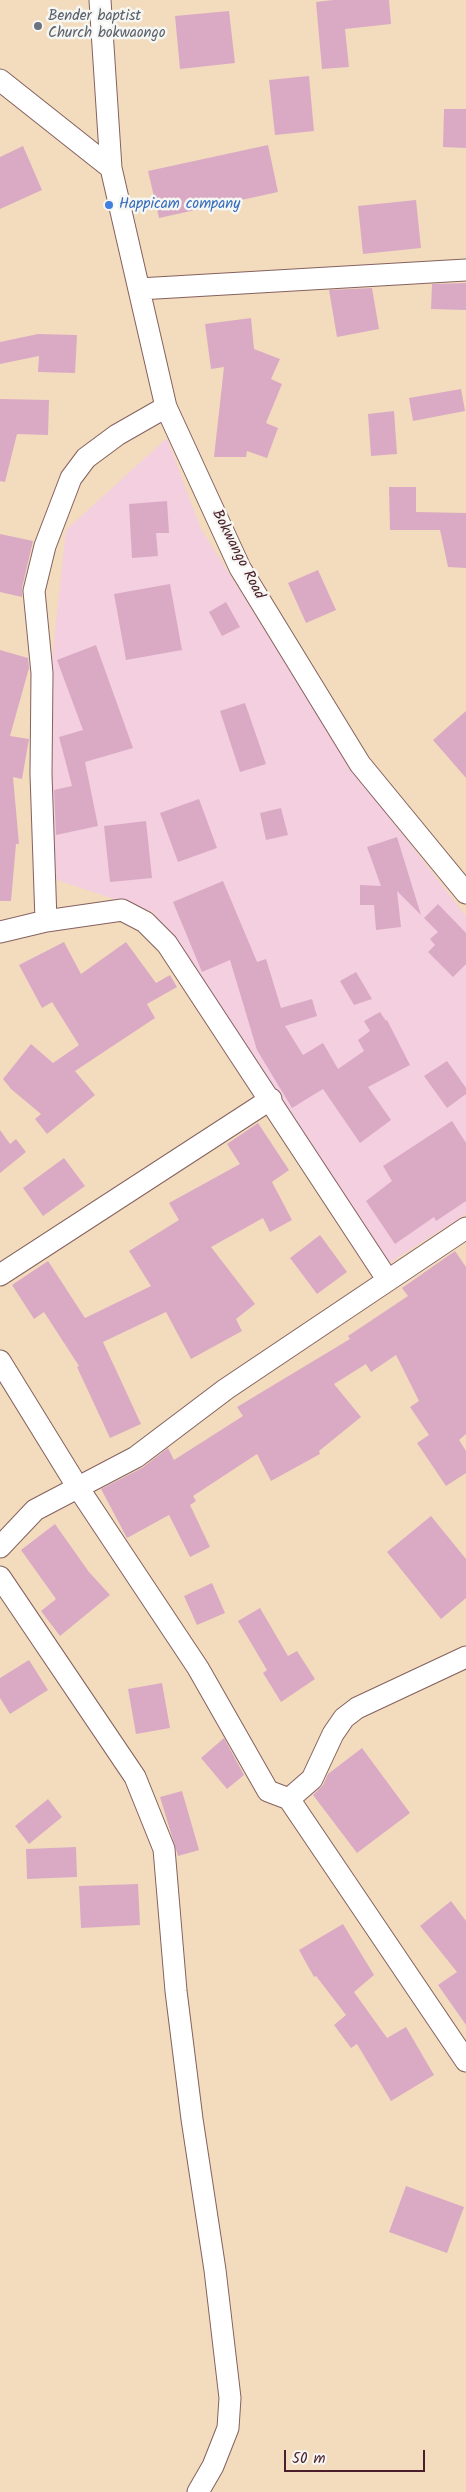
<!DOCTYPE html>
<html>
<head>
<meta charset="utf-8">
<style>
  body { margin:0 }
  #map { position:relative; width:466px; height:2492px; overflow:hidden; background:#f2dcbd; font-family:Kalam,sans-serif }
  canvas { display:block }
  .scale { position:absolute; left:284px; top:2450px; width:141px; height:22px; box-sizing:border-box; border:2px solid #4a1f2b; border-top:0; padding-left:6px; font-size:15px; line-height:18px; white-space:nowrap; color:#4a1f2b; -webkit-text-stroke:4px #f6f6f2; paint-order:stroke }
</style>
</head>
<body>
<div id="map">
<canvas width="466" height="2492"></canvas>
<div class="scale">50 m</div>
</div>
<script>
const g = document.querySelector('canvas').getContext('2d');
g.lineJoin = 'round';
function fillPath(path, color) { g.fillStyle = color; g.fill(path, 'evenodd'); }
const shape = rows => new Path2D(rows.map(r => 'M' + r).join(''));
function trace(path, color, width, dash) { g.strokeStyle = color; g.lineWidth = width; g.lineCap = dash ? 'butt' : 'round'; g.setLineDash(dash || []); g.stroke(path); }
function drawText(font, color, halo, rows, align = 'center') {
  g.font = font + ' Kalam,sans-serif'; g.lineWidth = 5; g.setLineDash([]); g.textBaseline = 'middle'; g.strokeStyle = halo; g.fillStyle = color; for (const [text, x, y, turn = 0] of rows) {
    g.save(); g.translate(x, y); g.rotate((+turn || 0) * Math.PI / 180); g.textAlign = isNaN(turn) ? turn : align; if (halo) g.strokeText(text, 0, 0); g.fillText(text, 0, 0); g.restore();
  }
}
fillPath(shape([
  [167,438,201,529,359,778,466,916,466,1214,386,1265,221,1008,153,912,57,880,43,799,51,668,66,530]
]), '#f3cfdf');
fillPath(shape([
  [333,0,389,0,391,24,345,29,349,67,322,69,316,2],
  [229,11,235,63,180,69,175,16],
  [309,76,314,131,275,135,269,80],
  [444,109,466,109,466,148,443,147],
  [268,145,278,192,159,218,148,171],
  [23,146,42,190,0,209,0,157],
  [416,200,421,248,363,254,358,206],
  [466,283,466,310,431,309,432,284],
  [372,288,379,329,337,337,329,290],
  [251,318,254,349,280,359,271,379,282,384,266,423,278,428,267,458,247,451,246,457,214,457,224,367,211,369,205,324],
  [38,334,77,335,75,373,38,372,39,356,0,364,0,342],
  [461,389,465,411,413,421,409,398],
  [0,399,49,400,48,435,17,434,5,482,0,481],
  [394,411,397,454,371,456,368,414],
  [389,487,416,487,416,512,466,513,466,568,448,567,440,530,390,530],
  [167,501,169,533,156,533,158,556,132,558,129,504],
  [0,534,33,541,22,588,22,597,0,592],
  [318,570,336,610,306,623,288,583],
  [170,584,182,650,126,660,114,594],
  [226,602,240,627,222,636,209,612],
  [96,645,133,748,85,762,98,826,56,835,54,790,72,786,59,737,83,730,57,660],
  [0,650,28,658,29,668,10,736,29,739,22,779,13,777,19,844,16,844,11,901,0,901],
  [245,703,266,764,240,772,220,711],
  [466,711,466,778,433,740],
  [199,799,217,848,178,862,160,813],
  [281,808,288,835,266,840,260,813],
  [146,821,152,878,110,882,104,826],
  [397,837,421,915,397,891,401,927,376,930,374,905,360,905,360,885,381,886,367,847],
  [223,881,257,962,266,959,281,1008,312,999,317,1016,285,1026,303,1055,323,1043,338,1069,364,1051,358,1040,370,1031,364,1021,380,1012,386,1021,387,1020,410,1065,368,1087,391,1120,360,1143,323,1089,292,1108,257,1050,230,960,202,972,173,902],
  [438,904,466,933,466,964,453,977,428,952,435,945,430,939,438,932,424,918],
  [64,942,81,974,126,942,156,983,170,975,177,987,147,1004,155,1018,75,1071,95,1095,47,1134,35,1119,41,1114,11,1089,3,1079,31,1044,53,1063,79,1045,52,1002,42,1008,19,965],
  [356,972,372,999,354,1005,340,981],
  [447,1061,466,1088,466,1094,447,1108,424,1076],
  [452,1121,466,1143,466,1201,436,1221,434,1217,395,1244,366,1201,392,1181,383,1166],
  [258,1123,289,1170,272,1182,292,1220,270,1232,263,1218,211,1247,255,1304,236,1319,242,1331,191,1359,166,1312,103,1342,141,1424,110,1438,77,1367,79,1366,44,1312,34,1319,12,1285,48,1261,85,1318,151,1286,129,1251,179,1220,169,1203,240,1164,227,1144],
  [0,1130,10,1144,16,1139,26,1152,0,1173],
  [64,1158,85,1186,43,1216,23,1188],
  [320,1235,347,1272,317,1294,290,1258],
  [455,1251,466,1267,466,1434,459,1440,466,1451,466,1473,446,1486,417,1443,429,1435,410,1407,419,1401,396,1355,371,1372,366,1364,334,1384,361,1417,319,1451,320,1454,271,1481,257,1454,193,1496,196,1501,190,1505,210,1547,190,1557,169,1515,127,1538,101,1489,142,1468,168,1448,174,1460,243,1416,237,1407,350,1339,348,1336,408,1296,402,1288],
  [431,1516,466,1559,466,1598,441,1619,387,1552],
  [55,1524,89,1572,110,1595,60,1636,41,1611,56,1599,21,1550],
  [212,1583,225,1613,197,1625,184,1596],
  [260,1608,288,1656,297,1651,315,1679,281,1702,263,1673,267,1670,238,1621],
  [29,1660,48,1690,10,1714,0,1698,0,1678],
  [162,1683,170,1728,136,1734,128,1689],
  [224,1738,244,1775,227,1789,201,1758],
  [362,1748,410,1813,357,1853,313,1795,323,1785,328,1774],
  [182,1791,199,1850,178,1856,160,1797],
  [48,1799,62,1817,29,1844,15,1826],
  [76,1847,77,1877,27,1879,26,1849],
  [138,1884,140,1925,81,1928,79,1886],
  [451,1901,466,1921,466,2025,438,1985,457,1972,420,1926],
  [343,1924,374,1975,354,1992,387,2038,406,2027,434,2075,391,2101,357,2044,351,2048,334,2025,346,2015,316,1976,314,1977,299,1950],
  [406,2186,464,2207,447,2253,389,2232]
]), '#daaac5');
const minor = shape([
  [100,0,111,168,166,407,240,568,360,764,466,893],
  [0,80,111,168],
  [139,289,466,270],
  [46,921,41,774,42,673,34,591,45,546,71,478,86,458,117,435,166,407],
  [0,932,46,921,122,910,145,922,167,944,387,1279],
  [0,1275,271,1099],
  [0,1361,77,1486,198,1668,268,1791,289,1799,466,2061],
  [0,1547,35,1510,136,1457,226,1389,466,1228],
  [0,1577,135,1777,164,1849,176,1991,192,2119,215,2270,230,2398,228,2428,213,2466,198,2492],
  [289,1799,312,1779,333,1734,344,1718,357,1708,466,1657]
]);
trace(minor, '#85615e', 23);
trace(minor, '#fff', 21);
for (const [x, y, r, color] of [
  [38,26,5,"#6b7280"],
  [109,205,5,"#3f7fe0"]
]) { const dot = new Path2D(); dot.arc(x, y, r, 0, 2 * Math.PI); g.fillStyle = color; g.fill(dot); trace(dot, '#f6f6f2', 2); }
drawText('15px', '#5b616d', '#f6f6f2', [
  ["Bender baptist",48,17],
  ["Church bokwaongo",48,34]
], 'left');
drawText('15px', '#366cbe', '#f6f6f2', [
  ["Happicam company",119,205]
], 'left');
drawText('15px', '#4a1f2b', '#f6f6f2', [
  ["Bokwango Road",237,555,63]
]);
</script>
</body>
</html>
